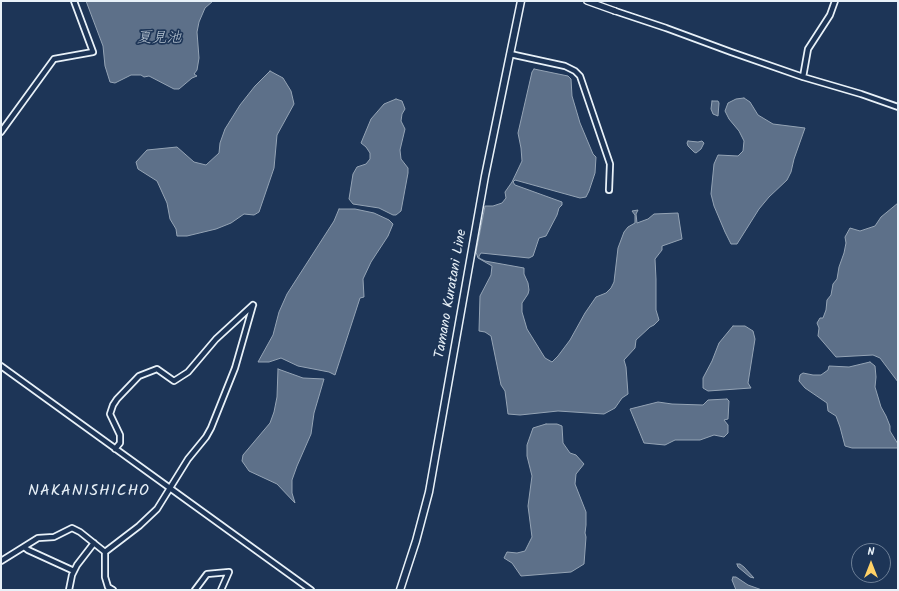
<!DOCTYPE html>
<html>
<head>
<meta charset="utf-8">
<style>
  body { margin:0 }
  #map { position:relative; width:899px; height:591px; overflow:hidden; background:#1d3557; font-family:Kalam,sans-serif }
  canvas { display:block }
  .frame { position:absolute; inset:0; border:2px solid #e8f1f8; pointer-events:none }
  .north { position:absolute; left:851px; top:543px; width:40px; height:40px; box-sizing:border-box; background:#1d3557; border:1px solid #6e8097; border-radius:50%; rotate:0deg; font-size:11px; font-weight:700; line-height:16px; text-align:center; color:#e8f1f8 }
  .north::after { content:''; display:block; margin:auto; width:14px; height:18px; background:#ffd166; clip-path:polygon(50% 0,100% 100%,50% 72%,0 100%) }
</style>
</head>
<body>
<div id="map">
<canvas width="899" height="591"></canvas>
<div class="frame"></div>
<div class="north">N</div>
</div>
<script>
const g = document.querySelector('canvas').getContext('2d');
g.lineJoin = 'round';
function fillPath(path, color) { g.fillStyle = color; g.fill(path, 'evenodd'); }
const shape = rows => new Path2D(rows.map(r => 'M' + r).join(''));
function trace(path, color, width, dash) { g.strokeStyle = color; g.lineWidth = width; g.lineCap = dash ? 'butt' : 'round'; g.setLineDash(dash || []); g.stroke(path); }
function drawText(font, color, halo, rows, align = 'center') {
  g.font = font + ' Kalam,"Klee One",sans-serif'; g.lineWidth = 3.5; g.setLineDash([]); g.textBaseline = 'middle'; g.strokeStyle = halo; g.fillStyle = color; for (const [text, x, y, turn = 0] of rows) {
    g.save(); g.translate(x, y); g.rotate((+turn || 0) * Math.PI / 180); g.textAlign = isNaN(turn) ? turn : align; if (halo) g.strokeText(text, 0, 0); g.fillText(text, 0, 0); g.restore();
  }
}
const water = shape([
  [86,1,213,1,205,8,199,22,197,32,199,58,197,70,194,74,197,76,192,78,179,89,174,89,149,76,144,77,141,75,131,75,115,83,110,82,105,66,103,46,86,1],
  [534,69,568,76,571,79,572,96,580,123,593,154,596,157,595,173,589,191,586,197,580,198,515,180,513,182,515,185,562,202,562,205,559,208,557,215,546,236,539,238,533,256,529,258,481,253,479,256,479,258,485,261,524,268,524,274,528,283,529,290,528,294,522,303,522,312,527,329,545,358,552,362,558,356,570,340,585,313,596,297,606,293,611,288,614,282,618,248,624,232,628,227,635,223,635,215,632,211,638,210,636,214,637,223,648,219,654,214,678,213,682,239,662,246,662,250,655,259,656,279,656,310,659,320,654,325,650,327,636,340,635,348,624,360,626,367,628,394,622,398,615,408,604,414,558,411,520,415,508,414,505,391,501,385,491,336,485,332,479,331,480,296,491,275,492,266,478,258,476,252,485,206,493,206,502,203,506,198,505,192,512,182,522,161,521,148,518,133,532,72,534,69],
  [270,71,283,78,291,91,294,104,277,135,274,168,259,212,254,215,244,214,231,223,216,229,187,236,177,236,176,229,170,219,167,203,157,181,138,169,136,162,147,150,177,147,194,162,206,165,219,153,220,143,225,129,240,105,255,86,270,71],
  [744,98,750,102,758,115,773,124,805,128,794,159,791,172,787,180,769,197,759,209,737,244,731,244,725,232,714,206,711,194,714,164,718,155,738,156,743,151,744,141,739,131,729,119,725,111,728,103,736,99,744,98],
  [396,99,402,101,405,109,402,114,401,121,405,129,400,150,401,159,408,168,408,173,401,211,396,215,393,215,379,208,353,204,349,199,353,174,357,167,366,164,370,159,370,153,366,147,361,143,371,119,384,104,396,99],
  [712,101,718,101,719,103,718,116,713,114,711,109,712,101],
  [688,141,698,142,702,141,704,143,701,149,696,153,694,152,688,146,687,143,688,141],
  [898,203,898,382,880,358,873,355,836,357,818,336,819,328,817,323,820,318,823,318,826,310,827,300,831,295,833,284,837,279,839,267,844,253,846,243,845,237,850,228,860,231,875,226,881,217,898,203],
  [339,209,355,209,374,213,389,220,393,224,388,236,371,262,363,279,364,297,360,298,335,375,329,372,298,366,281,358,269,362,258,362,273,335,279,312,287,294,334,221,339,209],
  [733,326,745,326,753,331,755,339,748,383,751,388,708,391,703,388,703,378,712,361,719,343,733,326],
  [870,362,875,366,876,377,875,387,881,407,886,416,890,426,890,431,898,444,898,448,852,448,845,446,840,427,836,416,828,411,827,403,805,388,799,381,800,375,803,373,813,375,821,375,828,370,829,366,849,367,870,362],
  [278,369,303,378,324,379,314,413,311,434,297,466,292,480,292,493,295,503,277,484,249,471,242,461,243,455,270,423,274,412,277,397,278,369],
  [727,399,729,401,728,419,724,420,728,425,728,433,724,437,714,435,700,440,675,440,665,445,644,443,630,409,658,402,672,404,703,405,708,400,727,399],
  [546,424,557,424,562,426,563,443,570,453,576,455,584,464,576,474,575,484,586,512,586,525,585,533,586,537,584,564,571,572,521,576,512,563,504,558,507,552,517,553,525,551,532,537,528,506,532,476,527,456,527,445,533,428,546,424],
  [737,564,740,564,744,567,754,578,750,577,738,567,737,564],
  [733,577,736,577,748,585,762,590,736,590,732,580,733,577]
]);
fillPath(water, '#5d7089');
trace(water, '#95a4b5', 1);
const minor = shape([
  [615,11,666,28,731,52,803,77,861,94,898,107],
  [510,54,565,66,575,71,580,76,610,164,609,190],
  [803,77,808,49,830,15,835,1],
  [1,132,54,59,93,52,74,1],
  [1,366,311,590],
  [115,449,120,443,120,435,110,414,113,405,117,399,139,376,157,369,174,381,188,372,216,339,253,305],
  [24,547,28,550,74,571],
  [1,561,38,538,54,537,72,528,80,532,105,552],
  [69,590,72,575,77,565,94,543],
  [113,590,108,587,105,577,105,552,139,526,157,509,188,459,206,437,211,428,235,368,253,305],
  [195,590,207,574,229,572,221,590]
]);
const tertiary = shape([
  [587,1,615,11]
]);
const secondary = shape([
  [400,590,416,541,429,492,485,176,521,1]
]);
trace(minor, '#e8f1f8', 8);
trace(tertiary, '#e8f1f8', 8);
trace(secondary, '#e8f1f8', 9);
trace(minor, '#1d3557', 4.5);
trace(tertiary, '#1d3557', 5.5);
trace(secondary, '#1d3557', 6);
drawText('14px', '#e8f1f8', '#1d3557', [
  ["Tamano Kuratani Line",452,294,-80]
]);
drawText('italic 15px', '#b7c4d1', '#1d3557', [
  ["夏見池",159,39]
]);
g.letterSpacing = '1px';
drawText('16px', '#e8f1f8', '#1d3557', [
  ["NAKANISHICHO",89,492]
]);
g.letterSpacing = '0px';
</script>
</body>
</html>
